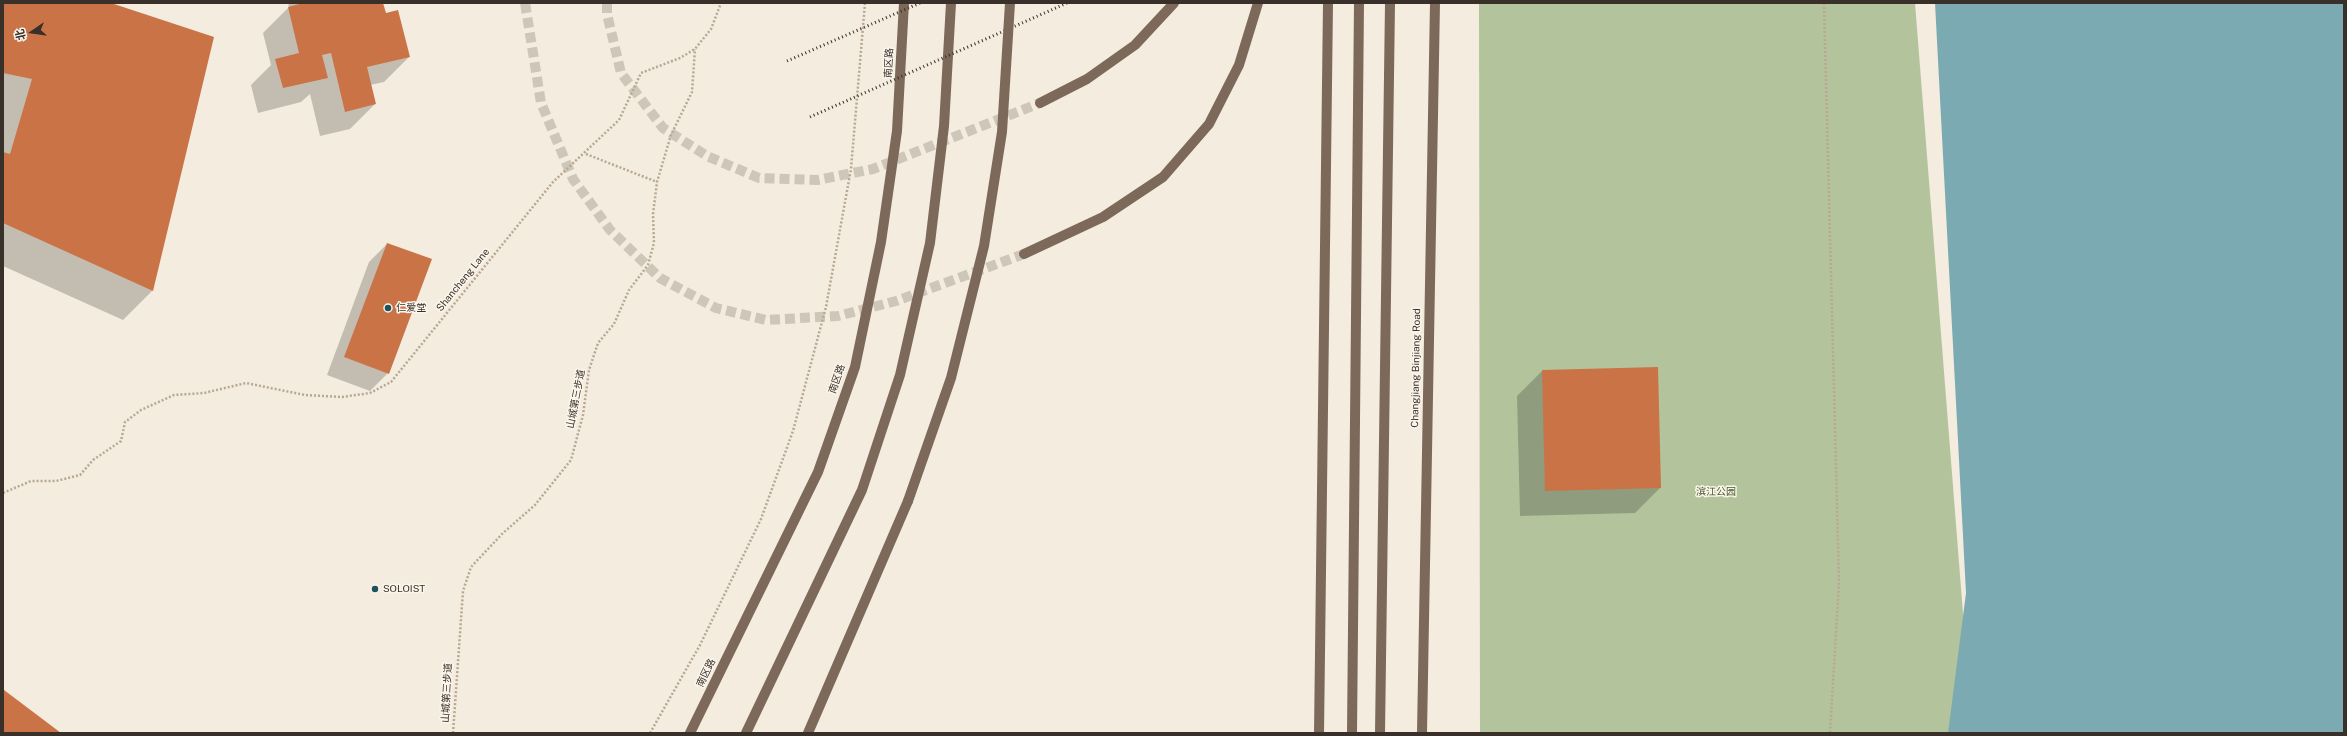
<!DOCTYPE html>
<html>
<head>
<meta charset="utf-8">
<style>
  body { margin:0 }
  #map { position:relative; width:2347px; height:736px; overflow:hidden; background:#f4ecde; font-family:"Public Sans","Noto Sans SC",sans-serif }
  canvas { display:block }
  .frame { position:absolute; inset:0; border:4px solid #393029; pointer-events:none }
  .north { position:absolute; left:12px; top:12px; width:40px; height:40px; -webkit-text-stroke:3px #fbf5eb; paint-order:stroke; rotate:257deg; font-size:11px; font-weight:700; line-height:16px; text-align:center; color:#393029 }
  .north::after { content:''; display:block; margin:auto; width:14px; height:18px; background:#393029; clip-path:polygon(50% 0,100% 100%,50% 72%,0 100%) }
</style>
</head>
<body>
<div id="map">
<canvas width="2347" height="736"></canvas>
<div class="frame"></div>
<div class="north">北</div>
</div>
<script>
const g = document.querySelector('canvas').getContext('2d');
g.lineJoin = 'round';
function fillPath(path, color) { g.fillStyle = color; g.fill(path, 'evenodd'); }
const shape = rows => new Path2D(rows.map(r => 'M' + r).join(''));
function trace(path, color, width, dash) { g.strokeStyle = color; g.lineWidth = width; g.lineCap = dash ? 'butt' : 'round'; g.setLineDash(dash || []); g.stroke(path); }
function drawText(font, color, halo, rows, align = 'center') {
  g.font = font + ' "Public Sans","Noto Sans SC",sans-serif'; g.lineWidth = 3; g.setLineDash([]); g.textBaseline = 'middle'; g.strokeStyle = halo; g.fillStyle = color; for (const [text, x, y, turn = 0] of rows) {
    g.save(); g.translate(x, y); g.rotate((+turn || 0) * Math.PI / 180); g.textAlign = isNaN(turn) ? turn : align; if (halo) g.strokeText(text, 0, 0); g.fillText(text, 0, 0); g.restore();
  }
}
fillPath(shape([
  [1479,3,1915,3,1968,677,1952,733,1480,733]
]), '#b3c49d');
fillPath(shape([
  [1935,3,2344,3,2344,733,1948,733,1966,593]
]), '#7caab2');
fillPath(shape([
  [3,3,108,3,153,290,123,320,3,266],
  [288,3,382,3,385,14,409,57,384,82,370,85,375,104,350,129,320,136,310,94,301,102,258,113,251,85,271,65,263,33,289,7],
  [387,244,388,373,370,391,327,375,369,262],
  [1542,371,1660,488,1635,513,1520,516,1517,396],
  [4,692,60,733,3,733]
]), '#0003');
fillPath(shape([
  [3,3,111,3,214,37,153,291,3,223,3,152,10,154,32,79,3,73],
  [303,3,383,3,386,13,398,10,410,57,367,67,376,104,345,112,331,53,322,55,328,78,283,88,275,59,299,53,288,7],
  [387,243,432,259,389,374,344,357],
  [1658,367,1661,488,1545,491,1542,370],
  [4,690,61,733,3,733]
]), '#ca7346');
trace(shape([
  [525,3,541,103,573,179,610,230,660,278,716,308,766,320,838,316,896,301,1024,254],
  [607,3,607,14,621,73,663,128,707,156,759,178,817,180,873,169,1040,103]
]), '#cfc6ba', 10, [10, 5]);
trace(shape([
  [1824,3,1839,583,1830,733],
  [586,154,657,182],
  [3,493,31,481,56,481,80,475,93,460,121,441,125,422,141,410,174,395,204,393,246,383,305,395,342,397,370,393,391,382,553,182,619,120,641,73,680,58,695,49,711,29,721,3],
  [453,733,463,591,471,567,503,533,535,505,571,460,583,415,589,370,598,343,614,324,629,290,648,265,654,243,653,214,657,182,671,135,692,92,695,49],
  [650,733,700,645,761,519,793,431,826,307,851,169,865,3]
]), '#b8a793', 2.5, [2, 2]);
trace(shape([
  [1040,103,1087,79,1135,45,1174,3],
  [1024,254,1103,217,1163,177,1209,124,1239,65,1258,3],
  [690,733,818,472,855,367,881,242,897,131,904,3],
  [746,733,862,490,900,375,930,243,944,126,951,3],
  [808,733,908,501],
  [1319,733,1328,3],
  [1352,733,1359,3],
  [1380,733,1390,3],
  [1422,733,1435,3]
]), '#7c695a', 10);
trace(shape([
  [787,61,920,3],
  [810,117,1067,3]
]), '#393029', 3, [1, 3]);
trace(shape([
  [908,501,951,378,984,246,1002,132,1010,3]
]), '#7c695a', 10);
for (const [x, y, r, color] of [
  [388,308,4,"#1d525d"],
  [375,589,4,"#1d525d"]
]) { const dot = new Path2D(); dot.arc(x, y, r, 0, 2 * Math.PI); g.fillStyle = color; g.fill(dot); trace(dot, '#fbf5eb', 1.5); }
drawText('10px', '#393029', '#fbf5eb', [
  ["南区路",889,63,-87],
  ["Shancheng Lane",463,280,-51],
  ["Changjiang Binjiang Road",1416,368,-89],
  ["南区路",837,379,-71],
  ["山城第三步道",576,399,-79],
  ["南区路",706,673,-64],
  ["山城第三步道",447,693,-87]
]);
drawText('10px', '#393029', '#fbf5eb', [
  ["仁爱堂",396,308],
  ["SOLOIST",383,589]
], 'left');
drawText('10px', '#44592c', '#fbf5eb', [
  ["滨江公园",1716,492]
]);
</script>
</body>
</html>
